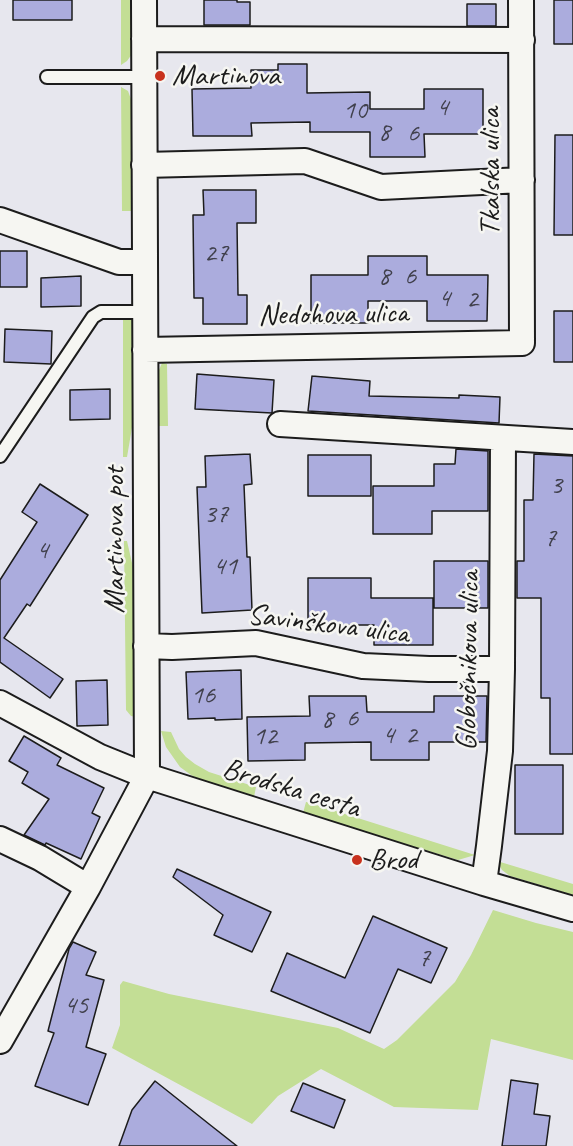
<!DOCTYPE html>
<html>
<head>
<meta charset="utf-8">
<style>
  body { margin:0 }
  canvas { display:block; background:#e7e7ee }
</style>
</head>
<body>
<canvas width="573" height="1146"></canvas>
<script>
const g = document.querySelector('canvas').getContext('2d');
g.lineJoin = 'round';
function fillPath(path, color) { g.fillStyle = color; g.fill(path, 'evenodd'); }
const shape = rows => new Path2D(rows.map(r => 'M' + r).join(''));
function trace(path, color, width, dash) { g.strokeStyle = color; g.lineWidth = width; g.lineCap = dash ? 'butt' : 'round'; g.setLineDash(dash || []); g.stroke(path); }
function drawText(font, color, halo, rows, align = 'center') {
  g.font = font + ' Caveat,sans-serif'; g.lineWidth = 5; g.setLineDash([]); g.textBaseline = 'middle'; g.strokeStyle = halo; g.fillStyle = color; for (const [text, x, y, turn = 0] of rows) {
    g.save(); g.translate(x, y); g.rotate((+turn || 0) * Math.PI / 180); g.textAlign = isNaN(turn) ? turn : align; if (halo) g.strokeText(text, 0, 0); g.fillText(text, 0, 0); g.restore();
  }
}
fillPath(shape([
  [121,0,132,0,132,54,127,61,121,65],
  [121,87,128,91,132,102,133,211,122,211],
  [123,318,134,318,134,416,127,457,123,457],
  [162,363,167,364,168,426,157,426,156,377],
  [124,541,127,541,135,576,136,717,131,716,126,710],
  [161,731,171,732,179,749,186,757,195,764,209,772,256,787,254,797,206,783,191,775,180,767,166,747],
  [306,802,307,802,475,855,458,860,303,813],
  [497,861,573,884,573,895,510,876,502,870],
  [493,910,536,923,573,932,573,1060,491,1039,478,1110,394,1107,321,1069,278,1096,252,1124,112,1048,120,1025,120,985,123,981,169,994,338,1028,384,1049,397,1040,455,982,471,955]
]), '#c3de95');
const building = shape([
  [13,0,72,0,72,20,13,20,13,0],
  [204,0,237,0,237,2,250,2,250,25,204,25,204,0],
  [554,0,573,0,573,44,554,44,554,0],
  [467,4,496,4,496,26,467,26,467,4],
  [278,64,307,64,307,93,370,92,370,109,424,109,424,89,483,89,483,134,424,134,425,157,370,157,370,132,310,132,310,122,251,123,252,136,193,136,192,89,251,88,251,70,278,70,278,64],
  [555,135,573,135,573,235,554,235,555,135],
  [203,190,256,190,256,223,237,223,238,295,247,295,247,324,203,324,203,298,194,298,193,215,204,215,203,190],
  [0,251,27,251,27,287,0,287,0,251],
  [368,256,427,256,427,275,488,275,487,321,427,321,427,301,368,301,368,323,311,323,311,275,368,275,368,256],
  [81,276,81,306,41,307,41,278,81,276],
  [554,311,573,311,573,362,554,362,554,311],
  [5,329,52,331,51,364,4,362,5,329],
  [197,374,274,380,272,413,195,409,197,374],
  [312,376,370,381,369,396,459,398,459,395,500,397,499,423,308,411,312,376],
  [110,389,110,419,70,420,70,390,110,389],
  [456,449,488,451,488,511,432,511,432,534,373,534,373,486,434,486,434,464,455,464,456,449],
  [250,454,252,484,244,485,247,557,250,557,252,610,202,613,197,487,206,487,205,456,250,454],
  [534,454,573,456,573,754,550,754,550,698,541,698,541,598,517,598,517,561,524,561,524,500,533,500,534,454],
  [308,455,371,455,371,496,308,496,308,455],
  [40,484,88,515,30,606,27,604,4,638,63,679,50,698,0,662,0,580,37,522,22,512,40,484],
  [434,561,488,561,488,608,434,608,434,561],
  [308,578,371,578,371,598,433,598,433,645,374,645,374,625,308,625,308,578],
  [241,670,242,719,215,720,215,718,188,719,186,672,241,670],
  [107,680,108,725,77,726,76,681,107,680],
  [309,696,366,696,367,712,434,712,434,696,487,696,486,742,429,742,429,760,371,760,371,742,305,743,305,760,248,761,247,717,310,716,309,696],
  [24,736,61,758,57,765,104,788,92,813,100,817,81,859,46,843,45,845,24,835,49,799,22,783,28,772,9,761,24,736],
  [515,765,563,765,563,834,515,834,515,765],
  [177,869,271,912,252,952,214,935,223,915,173,877,177,869],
  [373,916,447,948,431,983,398,969,370,1033,271,991,287,953,345,978,373,916],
  [73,942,96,952,86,975,104,980,86,1047,106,1054,88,1105,35,1086,54,1033,48,1031,69,949,73,942],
  [511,1080,538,1084,534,1114,550,1116,546,1146,502,1146,511,1080],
  [155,1081,209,1124,237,1146,119,1146,132,1110,155,1081],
  [303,1083,345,1100,334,1128,291,1111,303,1083]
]);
fillPath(building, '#abacdd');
trace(building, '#1c1c1c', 1.5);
const service = shape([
  [47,77,144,77],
  [0,456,93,317,101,312,145,312]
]);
const minor = shape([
  [144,39,522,40],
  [144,165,305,161,381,187,522,180],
  [0,220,119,262,145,262],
  [145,350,522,343,521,0],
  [280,424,573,442],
  [146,646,172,647,256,643,363,666,429,669,502,669],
  [0,703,100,757,147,776,484,883,573,909],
  [0,839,40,858,88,887],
  [484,883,489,846,500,751,502,669,503,439],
  [0,1041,88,887,147,776,144,0]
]);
trace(service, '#1c1c1c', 16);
trace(minor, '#1c1c1c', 28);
trace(service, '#f6f6f2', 12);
trace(minor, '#f6f6f2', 24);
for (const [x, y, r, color] of [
  [160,76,6,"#c8321e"],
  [357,860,6,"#c8321e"]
]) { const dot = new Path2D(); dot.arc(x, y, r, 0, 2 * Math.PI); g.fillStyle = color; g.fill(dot); trace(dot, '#f6f6f2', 2); }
drawText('27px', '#40404c', null, [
  ["4",442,108],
  ["10",355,111],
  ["8",384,133],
  ["6",413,134],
  ["27",216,254],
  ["8",384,277],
  ["6",410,277],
  ["4",444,299],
  ["2",472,300],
  ["3",556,486],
  ["37",216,515],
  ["7",550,539],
  ["4",42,551],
  ["41",225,567],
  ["16",203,696],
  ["6",352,719],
  ["8",327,720],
  ["4",388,736],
  ["2",411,736],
  ["12",265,737],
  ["7",424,959],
  ["45",76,1006]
]);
drawText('30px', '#1c1c1c', '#f6f6f2', [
  ["Martinova",172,76],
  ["Brod",369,860]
], 'left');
drawText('30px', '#1c1c1c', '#f6f6f2', [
  ["Tkalska ulica",491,172,-90],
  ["Nedohova ulica",333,315,-1],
  ["Martinova pot",115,540,-90],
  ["Savinškova ulica",328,625,7],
  ["Globočnikova ulica",469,661,-89],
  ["Brodska cesta",291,789,17]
]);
</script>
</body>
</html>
